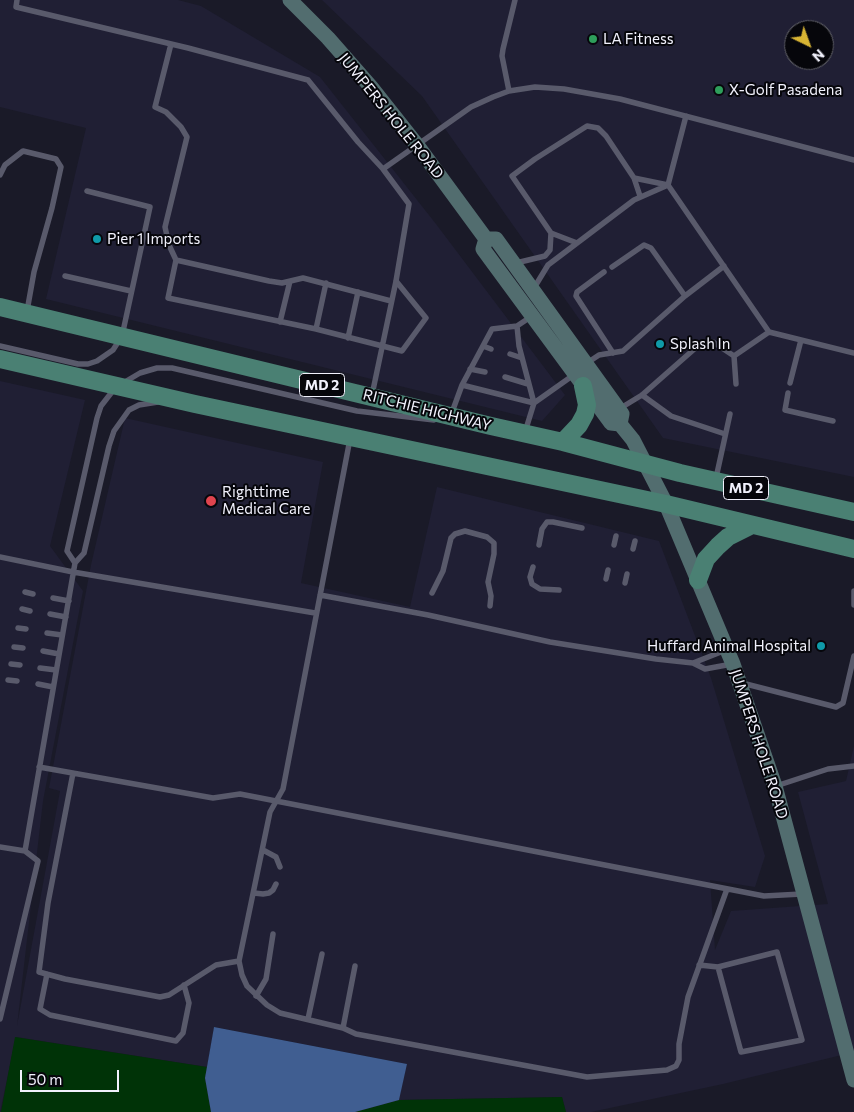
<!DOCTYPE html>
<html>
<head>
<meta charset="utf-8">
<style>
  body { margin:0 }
  #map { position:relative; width:854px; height:1112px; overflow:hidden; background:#1a1a28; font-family:Commissioner,sans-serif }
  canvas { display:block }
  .north { position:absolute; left:784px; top:20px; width:50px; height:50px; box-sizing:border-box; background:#06060b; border:1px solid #64646b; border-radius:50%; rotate:138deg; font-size:14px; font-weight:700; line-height:20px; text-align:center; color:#f1f1fc }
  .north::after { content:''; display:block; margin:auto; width:18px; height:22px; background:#d8b434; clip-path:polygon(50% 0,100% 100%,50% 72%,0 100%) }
  .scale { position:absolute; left:20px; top:1070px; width:99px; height:22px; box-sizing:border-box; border:2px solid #f1f1fc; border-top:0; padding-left:6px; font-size:15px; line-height:18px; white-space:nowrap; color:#f1f1fc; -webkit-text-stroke:4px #06060b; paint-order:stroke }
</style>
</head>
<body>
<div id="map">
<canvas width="854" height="1112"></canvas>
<div class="north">N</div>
<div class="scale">50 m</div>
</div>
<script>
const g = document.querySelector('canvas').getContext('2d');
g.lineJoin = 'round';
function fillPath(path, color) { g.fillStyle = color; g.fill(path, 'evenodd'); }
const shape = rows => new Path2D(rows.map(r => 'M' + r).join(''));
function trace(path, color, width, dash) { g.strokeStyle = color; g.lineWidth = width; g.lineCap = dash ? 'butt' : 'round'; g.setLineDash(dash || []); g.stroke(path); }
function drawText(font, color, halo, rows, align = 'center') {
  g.font = font + ' Commissioner,sans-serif'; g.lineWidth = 4; g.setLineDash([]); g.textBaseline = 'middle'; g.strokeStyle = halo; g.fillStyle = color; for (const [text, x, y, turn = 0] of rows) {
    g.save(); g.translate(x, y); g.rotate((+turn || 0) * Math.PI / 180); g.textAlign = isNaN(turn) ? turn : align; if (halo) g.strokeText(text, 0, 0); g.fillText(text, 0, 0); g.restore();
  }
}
fillPath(shape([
  [0,0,178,0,201,6,320,77,436,224,565,395,542,421,46,299,86,128,0,107],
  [322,0,854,0,854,477,663,438,422,96],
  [794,30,824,30,824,60,794,60],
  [0,381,85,400,50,546,83,591,43,801,17,1026,60,791,49,788,91,565,125,418,323,462,301,583,410,607,437,487,659,541,711,678,765,856,755,887,710,880,715,950,731,911,828,904,798,792,846,781,854,746,854,1052,723,1084,591,1112,566,1112,562,1097,399,1100,407,1064,214,1027,207,1067,16,1037,0,1112]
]), '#201f34');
fillPath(shape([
  [15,1037,207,1067,205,1078,211,1112,1,1112],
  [562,1097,566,1112,355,1112,399,1100]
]), '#003307');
fillPath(shape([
  [214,1027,407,1064,399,1100,355,1112,211,1112,205,1078]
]), '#405e91');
trace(shape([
  [17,0,16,7,188,48,308,80,358,142,383,169],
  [171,44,155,107,166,112,181,127,187,137,165,227,169,245,176,260,168,298,316,329,402,351,426,318,396,281],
  [509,91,502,56,503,49,515,0],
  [686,116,668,185,769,332,854,353],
  [0,175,5,165,23,151,56,159,61,167,52,208,34,272,27,311],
  [634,178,668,185],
  [551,233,577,243],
  [176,260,269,281,282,283,303,278,391,301],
  [516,263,545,256,550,250,551,233,512,176,535,159,587,126,598,128,606,136,634,178,640,196],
  [612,267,644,245,651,248,685,296],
  [604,272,577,292,576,296,613,353],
  [65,276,131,291],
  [534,288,548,265,634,200,668,185],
  [280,322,290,281],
  [517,326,519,346,534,403],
  [316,329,326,283],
  [348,338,358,292],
  [0,346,78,364,88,364,97,361,113,350,122,336,150,207,87,191],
  [483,346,491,349],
  [510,354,522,358],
  [587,363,599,355,623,351,685,296,724,266],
  [470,369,485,372],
  [505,377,528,384],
  [123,383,140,373,157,368,172,368,357,411,434,420],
  [790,383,801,340],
  [736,384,734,356,769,332],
  [462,385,534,403],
  [788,393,785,410,833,421],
  [372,395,396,281,409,204,383,169,454,119,471,107,493,97,509,91,535,87,564,89,620,99,854,160],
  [642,395,671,416,725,434],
  [619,409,642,395,700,344,713,342,734,356],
  [451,415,462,385,492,329,517,326,532,316],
  [525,432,534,403,575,374],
  [350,439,283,789,270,812,239,961,242,975,247,986,267,1005,280,1013,343,1028,356,1034,587,1077,667,1070,676,1066,679,1060,679,1044,688,997,727,889],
  [716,478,730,414],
  [539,545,542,529,547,522,553,522,582,528],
  [614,545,616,536],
  [633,549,635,541],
  [0,557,73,572,315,613],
  [75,563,67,551,97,418,101,406,115,388],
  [533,567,530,577,532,584,540,589,559,590],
  [606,579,608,570],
  [625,583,627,574],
  [854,591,854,605],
  [25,592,33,594],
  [432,593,443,571,451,538,455,534,465,531,487,537,494,543,494,554,488,582,491,596,490,606],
  [320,595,428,615,550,642,656,659,693,663,705,669,732,664],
  [53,598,69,601],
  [22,609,30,611],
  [50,614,66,617],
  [18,628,26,629],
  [47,633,62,635],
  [14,647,23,648],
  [43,651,59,654],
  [693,663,726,650],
  [11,664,20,665],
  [40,668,56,670],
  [8,680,17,681],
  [742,683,836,707,843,703,854,656],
  [38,684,53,687],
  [39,767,213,798,240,794,764,896,802,894],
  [73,773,48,903,39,972,65,979,160,997,169,995,216,965,239,961],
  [776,786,828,769,854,766],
  [0,847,25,851,75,563,84,553,109,446,114,431,129,410,139,405,158,402],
  [263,850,276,857,280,867],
  [254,893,263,894,269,893,273,890,276,884],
  [699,965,718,967,741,1052,802,1040,777,952,718,967],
  [47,974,40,1009,50,1015,176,1041,183,1033,189,1003,184,985],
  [256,996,266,979,273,934],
  [0,1019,38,861,25,851],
  [308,1019,322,954],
  [343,1028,355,966]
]), '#595a6b', 5.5);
trace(shape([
  [290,0,328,38,371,87,417,145,486,239],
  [486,239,483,249,611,423,620,424,633,440,666,504,733,664,775,786,854,1080],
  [486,239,496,239,622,414,620,424]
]), '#526d6f', 15);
trace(shape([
  [0,307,491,426,563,442,680,473,854,512],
  [0,359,195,404,666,504,854,549],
  [563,442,579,425,585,414,587,405,583,386],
  [698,580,706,559,718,546,728,537,752,525]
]), '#4a8073', 18);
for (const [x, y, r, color] of [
  [593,39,5,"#2e9e5b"],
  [719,90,5,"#2e9e5b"],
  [97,239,5,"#0f9aa8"],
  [660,344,5,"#0f9aa8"],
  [211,501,6,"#e0444e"],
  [821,646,5,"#0f9aa8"]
]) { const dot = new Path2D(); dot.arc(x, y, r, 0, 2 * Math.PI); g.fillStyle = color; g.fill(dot); trace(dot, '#06060b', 2); }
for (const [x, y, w] of [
  [322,385,45],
  [746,488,45]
]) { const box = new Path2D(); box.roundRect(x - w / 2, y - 11.5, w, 23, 4); g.fillStyle = '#06060b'; g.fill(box); trace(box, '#f1f1fc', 1); }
drawText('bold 14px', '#f1f1fc', null, [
  ["MD 2",322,385],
  ["MD 2",746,488]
]);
drawText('15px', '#f1f1fc', '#06060b', [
  ["LA Fitness",603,39],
  ["X-Golf Pasadena",729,90],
  ["Pier 1 Imports",107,239],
  ["Splash In",670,344],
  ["Righttime",222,492],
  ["Medical Care",222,509],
  ["Huffard Animal Hospital",811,646,"right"]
], 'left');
drawText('15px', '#f1f1fc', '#06060b', [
  ["JUMPERS HOLE ROAD",391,116,51],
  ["RITCHIE HIGHWAY",427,410,14],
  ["JUMPERS HOLE ROAD",759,744,72]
]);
</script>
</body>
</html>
